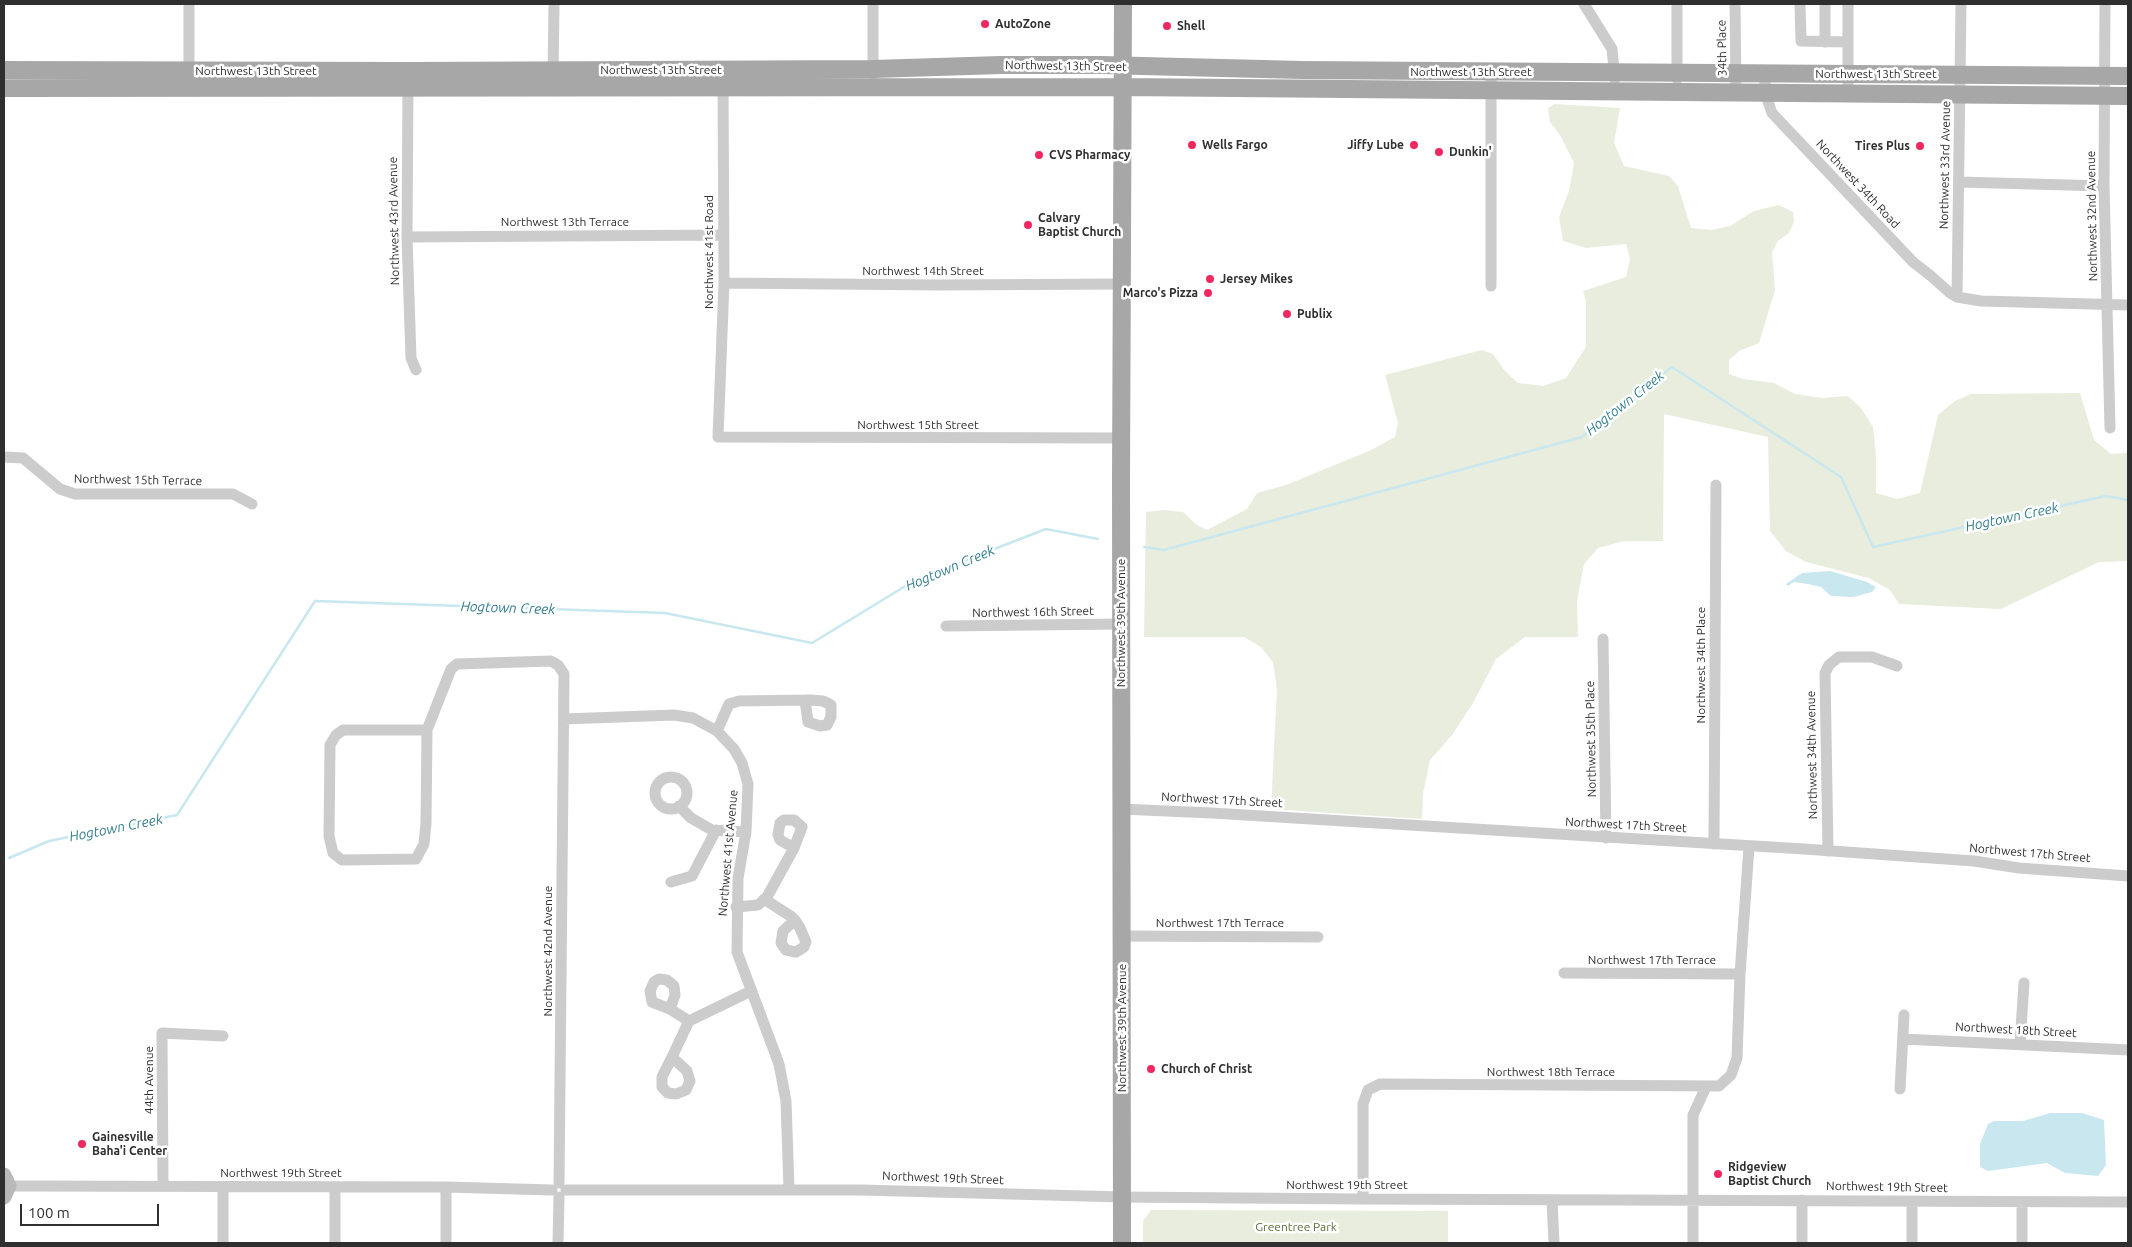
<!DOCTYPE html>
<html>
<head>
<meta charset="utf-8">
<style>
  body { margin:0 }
  #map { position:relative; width:2132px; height:1247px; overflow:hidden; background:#fff; font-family:Ubuntu,sans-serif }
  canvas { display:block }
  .frame { position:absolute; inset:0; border:5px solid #2f2f2f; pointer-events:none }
  .scale { position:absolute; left:20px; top:1204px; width:139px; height:22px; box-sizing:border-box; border:2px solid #2f2f2f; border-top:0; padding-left:6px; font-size:15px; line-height:18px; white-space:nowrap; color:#2f2f2f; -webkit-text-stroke:4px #fff; paint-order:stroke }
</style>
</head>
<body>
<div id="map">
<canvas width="2132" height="1247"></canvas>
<div class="frame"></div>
<div class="scale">100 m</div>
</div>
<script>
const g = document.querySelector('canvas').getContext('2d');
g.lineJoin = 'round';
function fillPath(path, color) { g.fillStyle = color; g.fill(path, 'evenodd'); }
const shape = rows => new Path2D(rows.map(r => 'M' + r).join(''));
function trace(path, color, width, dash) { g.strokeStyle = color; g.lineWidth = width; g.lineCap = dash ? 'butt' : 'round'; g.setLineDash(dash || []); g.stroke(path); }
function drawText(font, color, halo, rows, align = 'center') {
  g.font = font + ' Ubuntu,sans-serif'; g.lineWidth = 5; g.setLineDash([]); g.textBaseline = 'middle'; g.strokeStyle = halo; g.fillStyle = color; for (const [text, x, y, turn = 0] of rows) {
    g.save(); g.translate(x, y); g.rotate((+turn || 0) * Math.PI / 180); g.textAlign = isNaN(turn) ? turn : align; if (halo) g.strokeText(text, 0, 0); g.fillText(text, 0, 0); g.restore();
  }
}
fillPath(shape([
  [1555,104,1620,108,1614,143,1624,166,1669,176,1678,186,1691,228,1711,230,1730,226,1754,211,1779,205,1793,212,1794,222,1789,233,1778,241,1772,252,1775,290,1759,343,1739,351,1729,360,1729,374,1743,379,1774,383,1795,394,1821,398,1848,396,1861,408,1873,427,1876,455,1876,493,1897,499,1920,493,1938,415,1955,401,1971,394,2080,393,2094,440,2111,454,2128,453,2128,561,2099,562,2001,609,1899,604,1890,590,1869,578,1806,562,1786,551,1770,531,1768,437,1664,414,1663,541,1624,541,1598,548,1584,564,1577,601,1578,637,1525,637,1496,659,1473,703,1452,735,1430,760,1423,794,1422,819,1271,809,1277,689,1273,662,1261,647,1244,637,1144,637,1146,512,1164,510,1183,512,1197,525,1207,530,1247,509,1257,493,1286,485,1369,451,1395,437,1398,423,1385,375,1482,350,1493,354,1504,370,1518,383,1543,386,1566,378,1586,347,1586,301,1583,291,1626,277,1630,259,1626,244,1586,248,1563,241,1559,217,1569,191,1574,163,1560,135,1550,122,1548,108],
  [1151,1210,1448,1211,1448,1243,1143,1243,1143,1221]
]), '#e9eddd');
fillPath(shape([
  [1830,571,1867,582,1876,587,1872,592,1853,597,1831,596,1821,587,1808,584,1794,582,1788,586,1786,584,1802,573],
  [2050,1113,2082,1113,2104,1120,2106,1165,2098,1176,2065,1173,2047,1163,1988,1171,1980,1167,1980,1144,1988,1124,1994,1121,2023,1121]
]), '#c8e7ee');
trace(shape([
  [1144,547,1164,550,1582,437,1672,367,1841,477,1873,547,2106,496,2128,500],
  [9,858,49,841,177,815,315,601,665,613,812,643,917,579,1046,529,1098,539]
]), '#c8e7ee', 2.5);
trace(shape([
  [189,4,189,77],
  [873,4,873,74],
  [1584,4,1612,49,1615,79],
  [1677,4,1677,79],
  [1735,4,1736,92],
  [1800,4,1801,41,1848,42],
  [1825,4,1825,42],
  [2105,4,2104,186,2110,428],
  [1765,74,1765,93,1772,113,1913,262,1931,276,1950,293,1957,297,1981,301,2128,305],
  [553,77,554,4],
  [723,81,724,283,718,437,1121,438],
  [408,83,407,237,411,358,416,370],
  [1848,93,1848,4],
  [1959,182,2104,186],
  [407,237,723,235],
  [724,283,940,285,1121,284],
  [1491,286,1491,72],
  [1957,297,1961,4],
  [4,457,23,458,60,489,75,494,233,494,252,504],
  [946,626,1121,624],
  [1603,639,1606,838],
  [564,719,674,715,693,718,717,731,734,749,742,763,748,784,746,832,738,878,737,952,779,1064,786,1101,789,1189],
  [427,730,343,730,336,735,330,745,329,836,333,853,342,860,416,859,424,844,426,823,427,730,451,669,457,664,551,661,558,665,564,674,559,1183],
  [717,731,729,704,739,701,805,700,811,700,823,701,831,705,831,717,827,725,820,726,808,722,805,700],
  '655 793a16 16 0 1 1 32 0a16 16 0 1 1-32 0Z',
  [679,806,691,818,712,830,746,832],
  [1121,809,1212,813,1804,849,1974,861,2019,868,2128,876],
  [1714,844,1716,485],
  [1828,851,1825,673,1829,665,1839,657,1872,657,1897,666],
  [671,882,692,876,716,830],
  [764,899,792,917,795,920,800,928,806,942,804,947,796,952,786,950,781,943,783,931,795,920],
  [736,907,758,905,767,897,794,848,802,827,794,820,784,820,780,823,778,835,780,840,794,848],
  [1122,936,1318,937],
  [1564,973,1740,974],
  [670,1009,652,1002,650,991,654,982,659,979,667,980,674,986,675,995,670,1009,689,1021,672,1057,687,1071,690,1081,686,1090,676,1094,668,1093,662,1087,662,1077,672,1057],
  [689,1021,751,991],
  [1903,1039,2128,1050],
  [2020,1044,2024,983],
  [1900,1089,1904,1015],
  [9,1186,446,1187,552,1190],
  [163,1186,162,1033,223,1036],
  [223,1187,223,1243],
  [446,1187,446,1243],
  [566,1190,862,1190,1122,1197,1363,1199,2128,1202],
  [1363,1199,1363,1104,1368,1090,1380,1084,1719,1086,1731,1075,1737,1058,1740,974,1749,847],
  [1552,1200,1554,1243],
  [1802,1200,1802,1243],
  [1912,1201,1912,1243],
  [335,1243,335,1187],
  [558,1243,559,1197],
  [1693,1243,1693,1115,1706,1087],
  [2022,1243,2022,1203]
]), '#ccc', 11);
trace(shape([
  [4,1175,9,1186,4,1197]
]), '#b9b9b9', 15);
trace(shape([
  [4,70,408,71,873,69,1001,65,1102,65,1302,70,2128,76],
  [4,88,1123,87,2128,96],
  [1122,1243,1121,478,1123,4]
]), '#a7a7a7', 18);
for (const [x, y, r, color] of [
  [985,24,5,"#ef2960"],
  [1167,26,5,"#ef2960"],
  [1192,145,5,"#ef2960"],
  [1414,145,5,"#ef2960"],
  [1920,146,5,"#ef2960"],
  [1439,152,5,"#ef2960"],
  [1039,155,5,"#ef2960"],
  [1028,225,5,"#ef2960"],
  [1210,279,5,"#ef2960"],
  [1208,293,5,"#ef2960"],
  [1287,314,5,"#ef2960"],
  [1151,1069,5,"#ef2960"],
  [82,1144,5,"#ef2960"],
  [1718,1174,5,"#ef2960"]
]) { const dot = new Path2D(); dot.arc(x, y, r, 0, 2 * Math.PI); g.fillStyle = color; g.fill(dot); trace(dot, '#fff', 2); }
drawText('bold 12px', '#2f2f2f', '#fff', [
  ["AutoZone",995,24],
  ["Shell",1177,26],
  ["Wells Fargo",1202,145],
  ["Jiffy Lube",1404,145,"right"],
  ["Tires Plus",1910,146,"right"],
  ["Dunkin'",1449,152],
  ["CVS Pharmacy",1049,155],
  ["Calvary",1038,218],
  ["Baptist Church",1038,232],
  ["Jersey Mikes",1220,279],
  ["Marco's Pizza",1198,293,"right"],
  ["Publix",1297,314],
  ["Church of Christ",1161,1069],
  ["Gainesville",92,1137],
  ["Baha'i Center",92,1151],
  ["Ridgeview",1728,1167],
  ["Baptist Church",1728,1181]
], 'left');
drawText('12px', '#2f2f2f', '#fff', [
  ["34th Place",1722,48,-91],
  ["Northwest 13th Street",1066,66,1],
  ["Northwest 13th Street",661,70],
  ["Northwest 13th Street",256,71],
  ["Northwest 13th Street",1471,72],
  ["Northwest 13th Street",1876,74],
  ["Northwest 33rd Avenue",1945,165,-89],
  ["Northwest 34th Road",1858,184,47],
  ["Northwest 32nd Avenue",2092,216,-91],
  ["Northwest 43rd Avenue",394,221,-91],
  ["Northwest 13th Terrace",565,222],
  ["Northwest 41st Road",709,252,-90],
  ["Northwest 14th Street",923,271],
  ["Northwest 15th Street",918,425],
  ["Northwest 15th Terrace",138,480,1],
  ["Northwest 16th Street",1033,612,-1],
  ["Northwest 39th Avenue",1121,623,-90],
  ["Northwest 34th Place",1701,665,-90],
  ["Northwest 35th Place",1591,739,-91],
  ["Northwest 34th Avenue",1812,755,-91],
  ["Northwest 17th Street",1222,800,3],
  ["Northwest 17th Street",1626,825,3],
  ["Northwest 41st Avenue",728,853,-85],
  ["Northwest 17th Street",2030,853,5],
  ["Northwest 17th Terrace",1220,923],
  ["Northwest 42nd Avenue",548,951,-90],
  ["Northwest 17th Terrace",1652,960],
  ["Northwest 39th Avenue",1122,1028,-90],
  ["Northwest 18th Street",2016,1030,3],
  ["Northwest 18th Terrace",1551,1072],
  ["44th Avenue",149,1080,-90],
  ["Northwest 19th Street",281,1173],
  ["Northwest 19th Street",943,1178,2],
  ["Northwest 19th Street",1347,1185],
  ["Northwest 19th Street",1887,1187,1]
]);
drawText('12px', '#5d6e3a', '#fff', [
  ["Greentree Park",1296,1227]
]);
drawText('italic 14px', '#367f8f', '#fff', [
  ["Hogtown Creek",1625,403,-38],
  ["Hogtown Creek",2012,517,-12],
  ["Hogtown Creek",950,568,-23],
  ["Hogtown Creek",508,608,2],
  ["Hogtown Creek",116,828,-11]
]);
</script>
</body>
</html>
